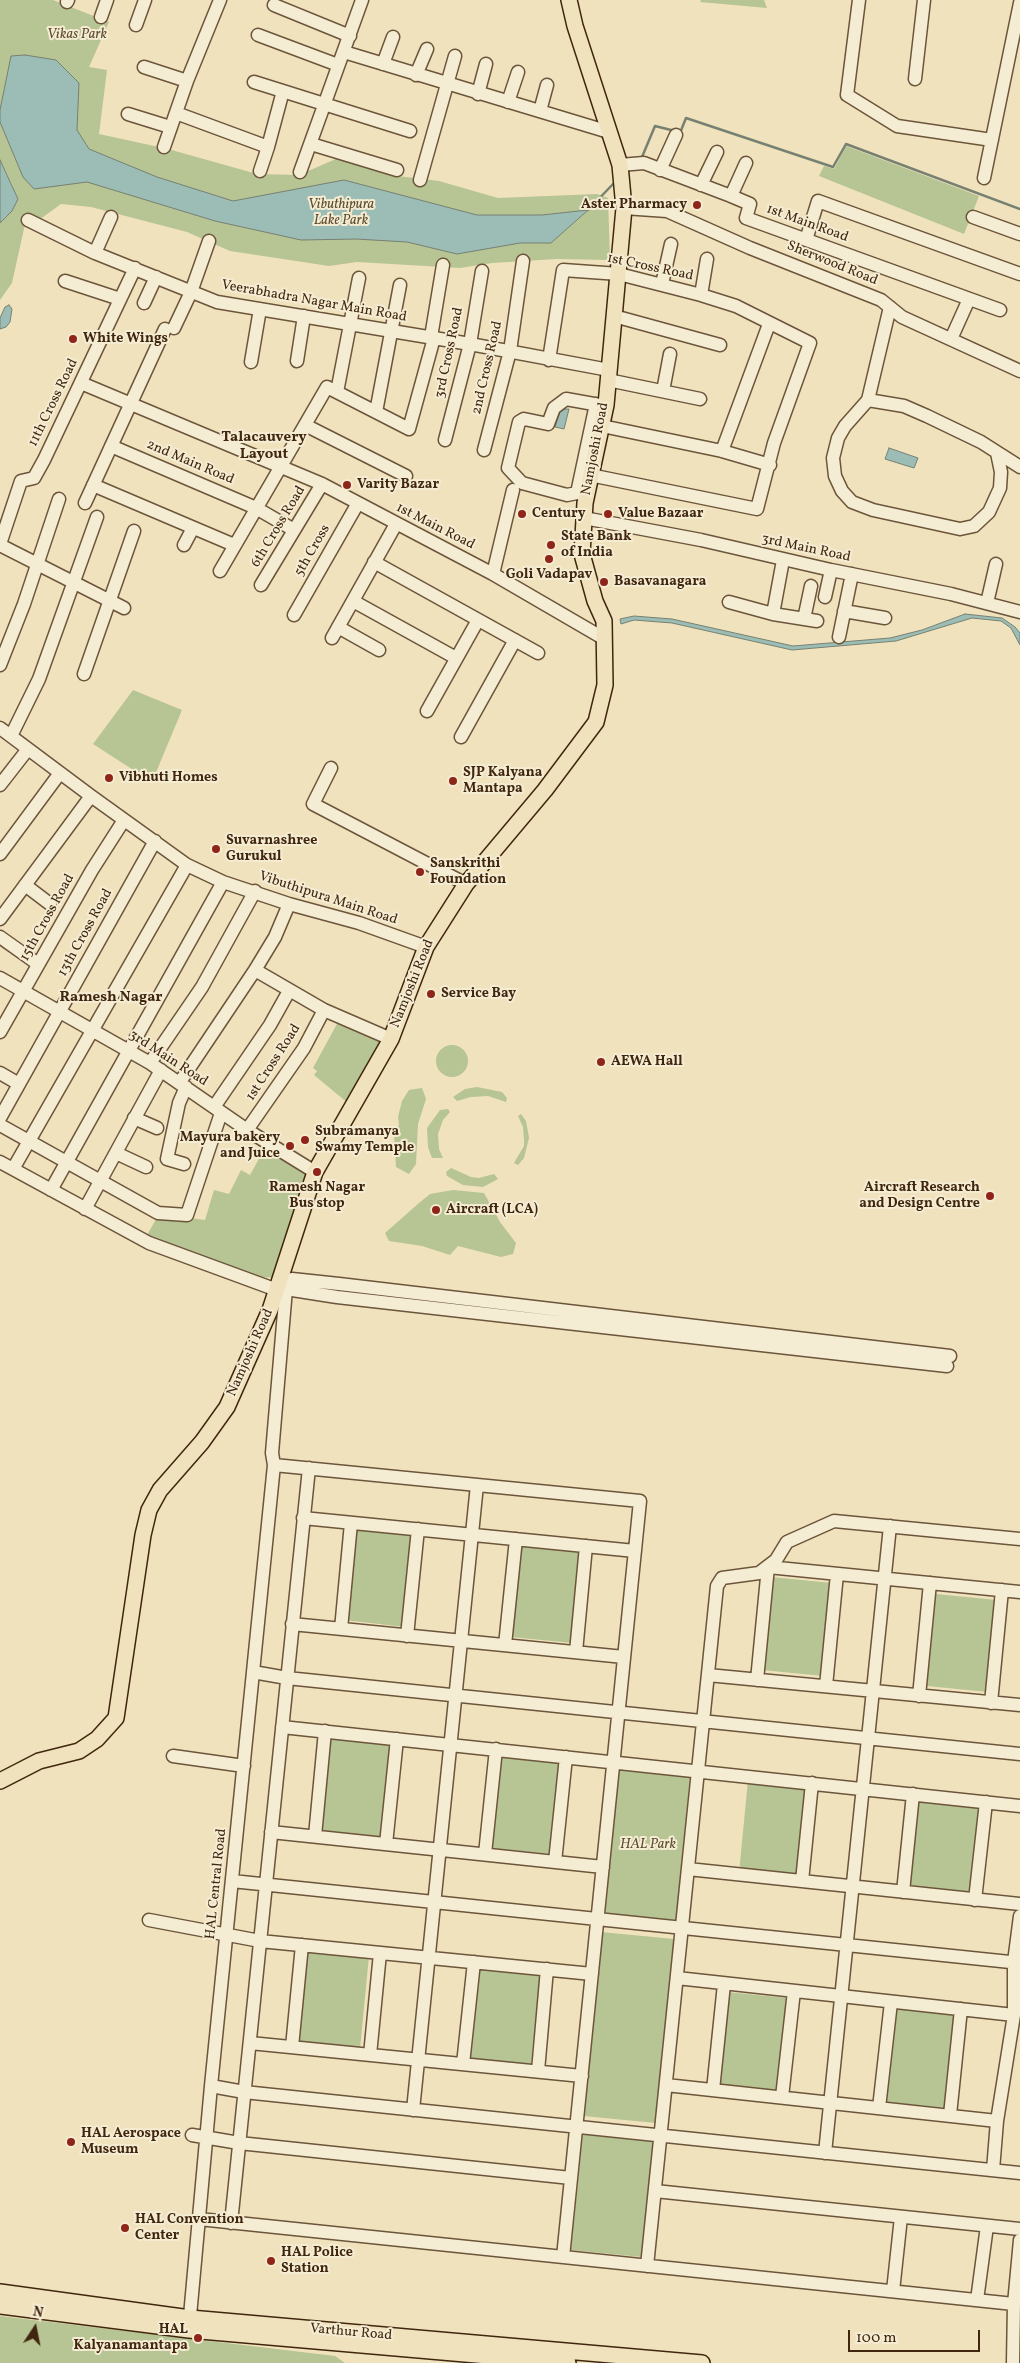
<!DOCTYPE html>
<html>
<head>
<meta charset="utf-8">
<style>
  body { margin:0 }
  #map { position:relative; width:1020px; height:2363px; overflow:hidden; background:#f0e2bd; font-family:Vollkorn,serif }
  canvas { display:block }
  .north { position:absolute; left:10px; top:2303px; width:50px; height:50px; -webkit-text-stroke:4px #f5ecd4; paint-order:stroke; rotate:11deg; font-size:14px; font-weight:700; line-height:20px; text-align:center; color:#40260e }
  .north::after { content:''; display:block; margin:auto; width:18px; height:22px; background:#40260e; clip-path:polygon(50% 0,100% 100%,50% 72%,0 100%) }
  .scale { position:absolute; left:848px; top:2330px; width:132px; height:22px; box-sizing:border-box; border:2px solid #40260e; border-top:0; padding-left:6px; font-size:15px; line-height:18px; white-space:nowrap; color:#40260e; -webkit-text-stroke:4px #f5ecd4; paint-order:stroke }
</style>
</head>
<body>
<div id="map">
<canvas width="1020" height="2363"></canvas>
<div class="north">N</div>
<div class="scale">100 m</div>
</div>
<script>
const g = document.querySelector('canvas').getContext('2d');
g.lineJoin = 'round';
function fillPath(path, color) { g.fillStyle = color; g.fill(path, 'evenodd'); }
const shape = rows => new Path2D(rows.map(r => 'M' + r).join(''));
function trace(path, color, width, dash) { g.strokeStyle = color; g.lineWidth = width; g.lineCap = dash ? 'butt' : 'round'; g.setLineDash(dash || []); g.stroke(path); }
function drawText(font, color, halo, rows, align = 'center') {
  g.font = font + ' Vollkorn,serif'; g.lineWidth = 4; g.setLineDash([]); g.textBaseline = 'middle'; g.strokeStyle = halo; g.fillStyle = color; for (const [text, x, y, turn = 0] of rows) {
    g.save(); g.translate(x, y); g.rotate((+turn || 0) * Math.PI / 180); g.textAlign = isNaN(turn) ? turn : align; if (halo) g.strokeText(text, 0, 0); g.fillText(text, 0, 0); g.restore();
  }
}
fillPath(shape([
  [0,0,53,0,109,22,89,67,107,70,99,134,168,149,257,174,299,175,338,158,389,175,439,181,498,198,597,194,608,198,610,260,557,259,492,263,460,268,357,262,329,266,230,251,187,232,91,207,61,204,39,220,25,224,12,283,0,300,0,223,12,211,13,187,0,160],
  [701,0,764,0,767,8,700,2],
  [846,146,979,196,964,234,819,176,824,166,834,169],
  [133,690,182,710,152,782,93,744],
  [338,1022,385,1041,349,1104,314,1075,317,1071,313,1068],
  '436 1061a16 16 0 1 1 32 0a16 16 0 1 1-32 0Z',
  [477,1087,502,1092,507,1098,506,1102,488,1096,471,1097,457,1101,453,1097,465,1089],
  [422,1088,426,1099,418,1124,416,1164,409,1174,396,1167,394,1134,399,1125,398,1117,402,1101,409,1090],
  [448,1109,450,1112,443,1120,438,1134,439,1149,443,1158,432,1158,428,1147,427,1128,440,1110],
  [521,1114,526,1121,529,1138,524,1158,518,1165,514,1163,524,1146,524,1140,523,1127,518,1116],
  [265,1148,309,1172,275,1277,256,1278,146,1237,159,1214,205,1220,214,1190,229,1194,241,1170,250,1175],
  [451,1168,471,1177,479,1178,494,1174,498,1179,483,1187,463,1185,447,1176,446,1172],
  [453,1190,484,1193,500,1222,516,1243,513,1254,501,1257,458,1246,450,1255,422,1246,389,1241,385,1233,419,1203,430,1194],
  [354,1528,415,1534,405,1627,344,1620],
  [520,1544,581,1550,572,1643,511,1637],
  [771,1577,832,1583,823,1676,762,1670],
  [936,1594,997,1600,988,1692,927,1686],
  [330,1738,392,1744,382,1837,321,1831],
  [499,1755,561,1761,551,1854,490,1848],
  [619,1769,690,1776,676,1920,605,1914],
  [748,1780,809,1787,800,1879,739,1873],
  [919,1796,980,1803,971,1895,910,1889],
  [601,1932,674,1939,656,2123,583,2116],
  [308,1950,369,1956,360,2049,299,2043],
  [479,1967,540,1973,531,2066,470,2060],
  [727,1992,788,1998,779,2091,718,2085],
  [895,2009,956,2015,947,2108,886,2102],
  [583,2133,653,2140,642,2257,571,2250],
  [0,2316,335,2356,345,2363,0,2363]
]), '#b7c493');
const water = shape([
  [25,55,56,60,79,83,77,130,89,149,157,177,233,201,344,180,477,215,542,215,588,210,551,243,520,243,457,254,407,242,356,239,301,240,215,221,87,182,34,189,23,177,0,122,0,110,11,56,25,55],
  [0,160,18,199,12,211,0,223,0,160],
  [9,305,12,309,10,322,6,327,0,329,0,318,5,307,9,305],
  [565,409,569,409,564,429,555,427,560,412,565,409],
  [889,448,918,458,914,468,885,459,889,448],
  [965,614,1002,618,1015,627,1020,633,1020,645,1011,628,1001,621,972,618,896,641,792,650,672,623,634,620,621,624,620,619,634,616,672,619,793,646,890,638,922,630,965,614]
]);
fillPath(water, '#9bbdb5');
trace(water, '#778172', 1);
trace(shape([
  [680,133,686,118,833,167,846,144,1020,209],
  [642,157,655,126,675,131],
  [588,210,615,182]
]), '#778172', 2.5);
const minor = shape([
  [859,0,847,95,897,126,992,140],
  [67,2,68,0],
  [274,5,350,36],
  [101,17,107,0],
  [136,25,145,0],
  [258,35,338,65],
  [344,52,609,132],
  [383,64,393,37],
  [144,67,187,81],
  [416,75,427,49],
  [915,79,924,0],
  [254,82,410,131],
  [478,94,486,64],
  [508,102,518,72],
  [540,111,547,85],
  [176,113,268,147,283,91],
  [128,114,170,127],
  [311,144,397,170],
  [164,147,187,81,220,0],
  [620,165,644,163,731,196,750,204,746,218,1000,310],
  [660,170,676,135],
  [260,171,268,147],
  [300,172,362,0],
  [984,178,1020,3],
  [420,180,455,56],
  [701,185,717,152],
  [731,196,746,163],
  [624,208,667,211,750,248,881,300,902,317,1020,371],
  [973,217,1020,234],
  [28,220,95,253,217,302,470,344,609,370],
  [806,240,818,201,1020,274],
  [95,253,111,217],
  [65,281,120,299],
  [662,284,671,244],
  [701,295,707,259],
  [144,303,156,277],
  [890,307,868,400,845,426,838,438,833,458,835,476,842,491,852,502,873,510,960,529,974,526,989,512,1000,488,1001,472,997,453],
  [614,316,720,345],
  [174,328,191,292,209,241],
  [431,337,443,265],
  [951,339,969,299],
  [549,360,563,270,619,274,701,295,736,306,810,343,774,443,757,509,590,475],
  [297,361,304,316],
  [251,362,260,309],
  [608,380,700,399],
  [81,383,322,484,493,574,603,638],
  [663,391,670,354],
  [337,392,359,278],
  [868,400,904,406,927,416,981,442,1020,467],
  [376,412,400,285],
  [305,425,406,476],
  [602,426,722,451,770,465],
  [445,440,470,344,482,271],
  [111,446,256,508,294,530],
  [484,450,510,351,523,261],
  [722,451,769,324],
  [93,485,234,545],
  [577,493,596,404],
  [586,495,577,493,567,495,522,483,508,468,519,422,524,419,548,424,554,408,566,399,605,406],
  [85,503,165,329],
  [584,518,701,540,831,570,951,594,1020,612],
  [0,544,21,481,34,478,44,460,135,268],
  [0,545,124,608],
  [184,545,193,528],
  [374,562,538,653],
  [220,571,327,387,409,429,434,338],
  [493,574,513,490],
  [261,585,322,484],
  [825,597,831,570],
  [353,601,456,658],
  [729,602,773,614,817,621],
  [987,603,996,564],
  [844,611,885,618],
  [773,614,783,560],
  [294,615,358,503],
  [804,619,811,586],
  [338,627,379,650],
  [839,637,852,574],
  [332,638,396,524],
  [0,665,24,604,59,499],
  [84,674,134,531],
  [427,711,478,620],
  [0,728,91,796,187,865,223,882,289,904,359,923,426,947],
  [11,736,39,679,97,517],
  [461,737,515,640],
  [331,768,313,804,466,884],
  [0,785,28,749],
  [0,854,60,773],
  [25,885,50,904],
  [0,919,91,796],
  [0,937,38,964],
  [255,970,324,1010,391,1039],
  [0,978,150,1063,247,1130,315,1172],
  [0,1032,92,870,124,820],
  [150,1063,202,987,255,891],
  [0,1073,19,1084],
  [180,1082,255,970,275,937,289,904],
  [214,1107,270,1025,289,991],
  [0,1118,155,841],
  [134,1118,157,1128],
  [0,1125,158,1213,187,1215,221,1113],
  [247,1130,304,1048,324,1010],
  [116,1153,146,1167],
  [0,1162,149,1243,277,1290],
  [184,1164,167,1159,179,1103,186,1087],
  [13,1169,187,865],
  [51,1190,223,882],
  [85,1209,161,1070],
  [279,1283,292,1279,339,1284,950,1356],
  [281,1284,286,1289,337,1297,947,1366],
  [274,1465,640,1501,563,2257],
  [303,1518,635,1551],
  [292,1624,624,1657],
  [341,1629,351,1523],
  [407,1636,418,1529],
  [505,1645,516,1539],
  [576,1652,586,1546],
  [253,1672,287,1678,1020,1754],
  [708,1675,1020,1705],
  [757,1680,768,1567,1020,1592],
  [826,1686,837,1574],
  [919,1696,930,1583],
  [991,1703,1002,1590],
  [282,1727,1020,1806],
  [173,1756,244,1766],
  [271,1832,603,1867],
  [315,1836,325,1731],
  [386,1844,397,1739],
  [485,1854,496,1749],
  [555,1862,566,1757],
  [688,1869,1020,1904],
  [232,1881,1020,1963],
  [802,1881,812,1783],
  [903,1892,913,1794],
  [975,1900,986,1802],
  [149,1920,260,1941,592,1974],
  [677,1978,1014,2015],
  [250,2043,582,2076],
  [292,2047,302,1945],
  [370,2055,380,1953],
  [463,2064,474,1962],
  [538,2071,547,1969],
  [666,2085,997,2121],
  [211,2086,244,2092,1020,2173],
  [713,2090,724,1984],
  [782,2097,794,1991],
  [879,2108,891,2002],
  [413,2110,477,1485],
  [950,2115,961,2009],
  [192,2135,239,2143,571,2178],
  [825,2153,890,1526],
  [993,2170,997,2121,1014,2015,1014,1962,1020,1916],
  [655,2191,1020,2229],
  [199,2219,1014,2304],
  [231,2223,309,1468],
  [647,2266,717,1586,722,1578,759,1573,776,1560,787,1542,834,1521,1020,1539],
  [893,2291,901,2217],
  [977,2300,987,2226],
  [189,2327,211,2086,274,1465,272,1453,286,1289],
  [1013,2363,1014,2304,1020,2240]
]);
const major = shape([
  [0,1781,39,1761,79,1751,97,1739,116,1718,143,1535,149,1510,160,1490,202,1442,227,1407,270,1310,315,1172,391,1039,426,947,466,884,545,790,596,722,605,685,604,621,595,601,582,554,585,503,606,405,624,208,620,165,575,26,569,0],
  [0,2292,190,2318,702,2363],
  [0,2306,189,2330,568,2363]
]);
trace(minor, '#6c553a', 15);
trace(major, '#40260e', 18);
trace(minor, '#f5ecd4', 12);
trace(major, '#f0e2bd', 15);
for (const [x, y, r, color] of [
  [697,205,5,"#8f2418"],
  [73,339,5,"#8f2418"],
  [347,485,5,"#8f2418"],
  [522,514,5,"#8f2418"],
  [608,514,5,"#8f2418"],
  [551,545,5,"#8f2418"],
  [549,559,5,"#8f2418"],
  [604,582,5,"#8f2418"],
  [109,778,5,"#8f2418"],
  [453,781,5,"#8f2418"],
  [216,849,5,"#8f2418"],
  [420,872,5,"#8f2418"],
  [431,994,5,"#8f2418"],
  [601,1062,5,"#8f2418"],
  [305,1140,5,"#8f2418"],
  [290,1146,5,"#8f2418"],
  [317,1172,5,"#8f2418"],
  [990,1196,5,"#8f2418"],
  [436,1210,5,"#8f2418"],
  [71,2142,5,"#8f2418"],
  [125,2228,5,"#8f2418"],
  [271,2261,5,"#8f2418"],
  [198,2338,5,"#8f2418"]
]) { const dot = new Path2D(); dot.arc(x, y, r, 0, 2 * Math.PI); g.fillStyle = color; g.fill(dot); trace(dot, '#f5ecd4', 2); }
drawText('italic 14px', '#5e4e2f', '#f5ecd4', [
  ["Vikas Park",77,35],
  ["Vibuthipura",341,205],
  ["Lake Park",341,221],
  ["HAL Park",648,1845]
]);
drawText('bold 14px', '#40260e', '#f5ecd4', [
  ["Aster Pharmacy",687,205,"right"],
  ["White Wings",83,339],
  ["Varity Bazar",357,485],
  ["Century",532,514],
  ["Value Bazaar",618,514],
  ["State Bank",561,537],
  ["of India",561,553],
  ["Goli Vadapav",549,575,"center"],
  ["Basavanagara",614,582],
  ["SJP Kalyana",463,773],
  ["Mantapa",463,789],
  ["Vibhuti Homes",119,778],
  ["Suvarnashree",226,841],
  ["Gurukul",226,857],
  ["Sanskrithi",430,864],
  ["Foundation",430,880],
  ["Service Bay",441,994],
  ["AEWA Hall",611,1062],
  ["Subramanya",315,1132],
  ["Swamy Temple",315,1148],
  ["Mayura bakery",280,1138,"right"],
  ["and Juice",280,1154,"right"],
  ["Ramesh Nagar",317,1188,"center"],
  ["Bus stop",317,1204,"center"],
  ["Aircraft Research",980,1188,"right"],
  ["and Design Centre",980,1204,"right"],
  ["Aircraft (LCA)",446,1210],
  ["HAL Aerospace",81,2134],
  ["Museum",81,2150],
  ["HAL Convention",135,2220],
  ["Center",135,2236],
  ["HAL Police",281,2253],
  ["Station",281,2269],
  ["HAL",188,2330,"right"],
  ["Kalyanamantapa",188,2346,"right"]
], 'left');
drawText('14px', '#40260e', '#f5ecd4', [
  ["1st Main Road",807,224,20],
  ["Sherwood Road",832,264,22],
  ["1st Cross Road",650,268,12],
  ["Veerabhadra Nagar Main Road",314,302,10],
  ["3rd Cross Road",450,353,-78],
  ["2nd Cross Road",488,368,-77],
  ["11th Cross Road",54,403,-64],
  ["Namjoshi Road",596,449,-79],
  ["2nd Main Road",190,463,23],
  ["6th Cross Road",279,527,-59],
  ["1st Main Road",435,527,27],
  ["3rd Main Road",806,549,12],
  ["5th Cross",313,551,-60],
  ["Vibuthipura Main Road",328,899,18],
  ["15th Cross Road",48,918,-61],
  ["13th Cross Road",86,933,-61],
  ["Namjoshi Road",413,984,-68],
  ["3rd Main Road",168,1059,33],
  ["1st Cross Road",274,1063,-57],
  ["Namjoshi Road",251,1353,-66],
  ["HAL Central Road",217,1884,-84],
  ["Varthur Road",351,2333,5]
]);
drawText('bold 15px', '#40260e', '#f5ecd4', [
  ["Talacauvery",264,438],
  ["Layout",264,455],
  ["Ramesh Nagar",111,998]
]);
</script>
</body>
</html>
